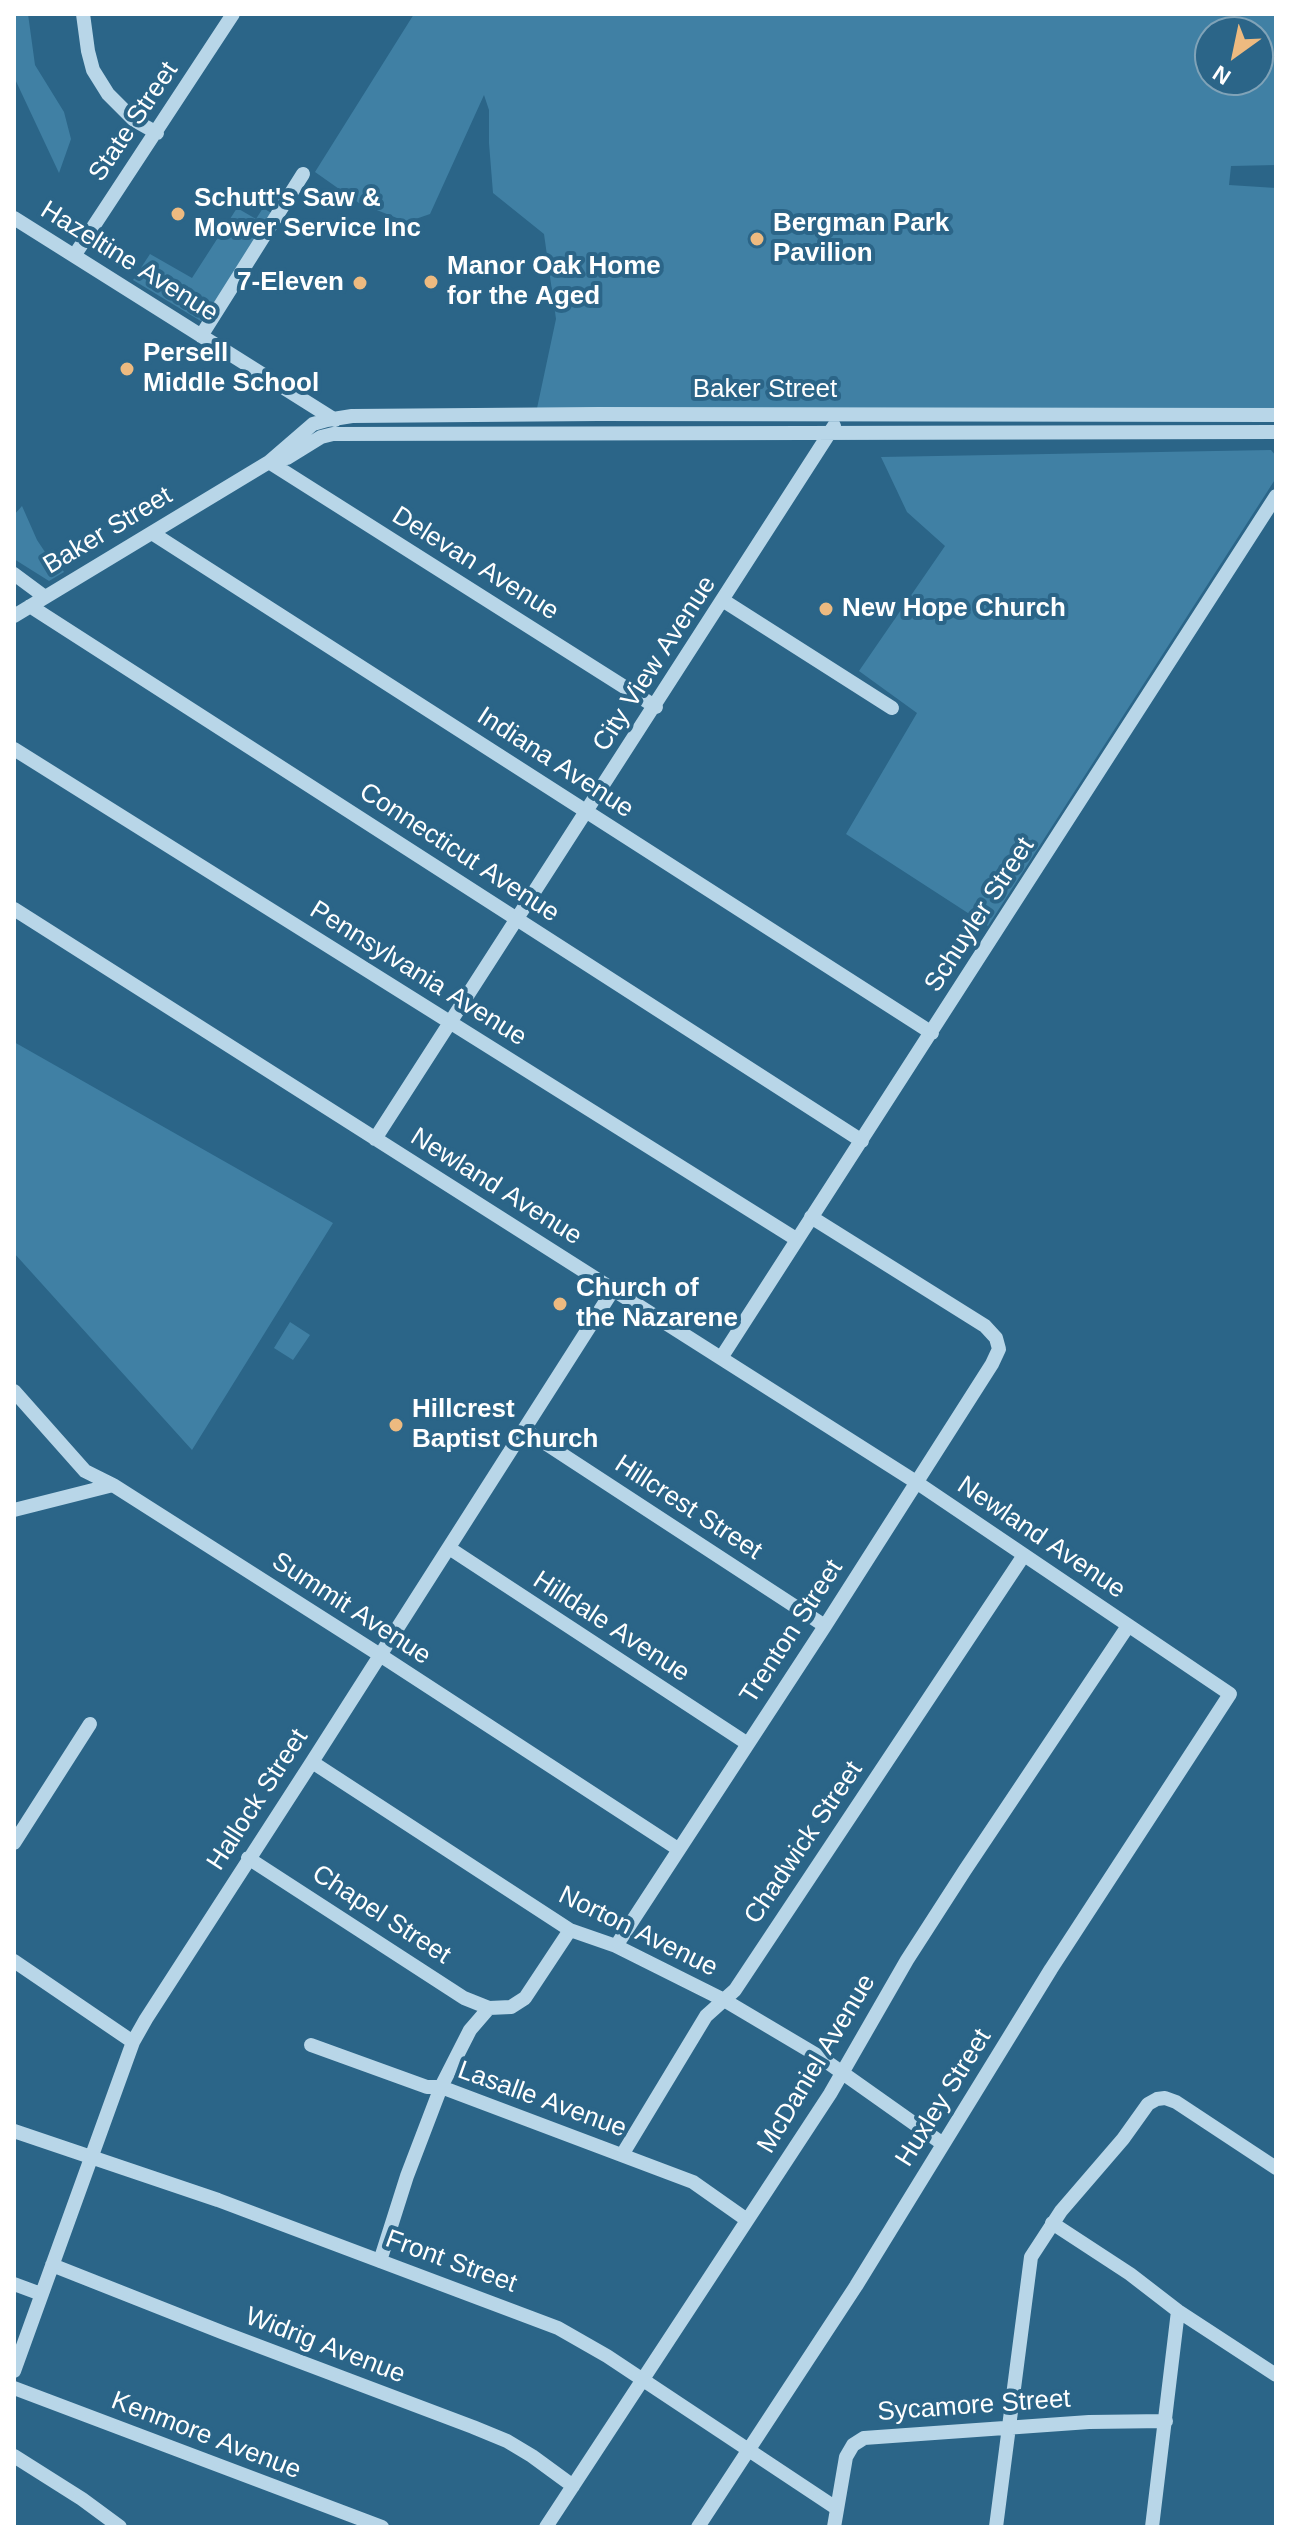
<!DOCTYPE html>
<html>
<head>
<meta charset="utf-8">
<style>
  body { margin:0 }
  #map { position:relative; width:1290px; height:2541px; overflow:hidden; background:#2b6588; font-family:Arial,sans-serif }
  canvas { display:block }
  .frame { position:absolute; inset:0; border:16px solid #fff; pointer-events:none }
  .north { position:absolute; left:1194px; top:16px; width:80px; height:80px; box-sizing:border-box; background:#2b6588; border:2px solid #80a3b8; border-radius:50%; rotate:213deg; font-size:22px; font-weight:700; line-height:32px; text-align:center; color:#fff }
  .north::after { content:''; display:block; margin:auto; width:28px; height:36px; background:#edba80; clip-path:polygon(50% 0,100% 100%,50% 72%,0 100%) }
</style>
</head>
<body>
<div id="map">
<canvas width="1290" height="2541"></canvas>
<div class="frame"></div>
<div class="north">N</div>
</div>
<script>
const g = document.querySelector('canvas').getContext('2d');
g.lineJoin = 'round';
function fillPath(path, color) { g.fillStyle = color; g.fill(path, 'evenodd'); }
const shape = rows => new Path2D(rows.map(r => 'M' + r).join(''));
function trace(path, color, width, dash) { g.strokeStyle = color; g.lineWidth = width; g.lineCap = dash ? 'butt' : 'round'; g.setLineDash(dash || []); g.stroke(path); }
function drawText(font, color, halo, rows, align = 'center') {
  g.font = font + ' Arial,sans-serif'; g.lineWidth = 8; g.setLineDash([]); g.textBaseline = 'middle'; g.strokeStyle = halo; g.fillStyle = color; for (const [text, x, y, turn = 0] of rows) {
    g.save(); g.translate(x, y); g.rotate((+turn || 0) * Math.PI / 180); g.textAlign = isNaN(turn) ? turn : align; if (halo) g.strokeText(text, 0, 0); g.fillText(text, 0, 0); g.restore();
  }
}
fillPath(shape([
  [14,14,28,14,35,65,64,112,71,139,59,173,14,77],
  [414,14,1276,14,1276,165,1231,166,1229,185,1276,188,1276,412,536,413,556,319,544,234,493,193,489,143,489,110,484,95,430,214,407,222,359,203,315,172],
  [1210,32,1258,32,1258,80,1210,80],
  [237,208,256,219,263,208,273,214,204,323,133,280,150,254,192,278],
  [1271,450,1276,456,1276,478,988,926,846,834,917,713,859,671,945,546,907,512,881,457],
  [22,506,37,540,49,558,57,561,64,572,49,581,14,559,14,515],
  [14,1042,333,1223,192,1450,14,1253],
  [290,1322,310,1335,293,1360,274,1348]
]), '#4080a4');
trace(shape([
  [83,14,88,51,93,70,108,94,134,120,157,133],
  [14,218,335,420],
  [74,256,233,14],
  [201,336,303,174],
  [277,460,287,458,321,437,333,434,1276,432],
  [269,462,656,707],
  [152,533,932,1033],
  [14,574,45,597],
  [724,601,892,708],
  [30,606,862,1141],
  [14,616,269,462,313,424,327,420,352,416,598,414,1276,415],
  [14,749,796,1239],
  [14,909,916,1482,1230,1694,1051,1969,856,2286,698,2527],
  [375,1139,834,426],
  [721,1358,1276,496],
  [14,1391,85,1471,113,1485,380,1655,678,1849],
  [525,1430,825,1626],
  [14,1510,113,1485],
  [449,1548,748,1744],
  [312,1762,570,1930,616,1946,724,2000,820,2057,943,2144],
  [14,1843,90,1724],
  [248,1858,464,1998,489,2008],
  [616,1946,825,1626,992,1364,999,1349,996,1338,985,1326,811,1217],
  [14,1961,133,2042],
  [311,2045,427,2087,441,2087,693,2182,747,2220],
  [14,2131,218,2200,558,2328,607,2356,836,2508],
  [622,2155,706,2016,735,1990,1024,1555],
  [1052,2223,1130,2274,1178,2311,1276,2375],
  [380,2261,407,2176,441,2087,470,2030,489,2008,511,2007,525,1998,570,1930],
  [52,2265,224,2333,473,2427,507,2441,532,2456,573,2486],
  [14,2284,41,2294],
  [14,2371,133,2042,146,2019,312,1762,613,1290],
  [14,2388,382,2527],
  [14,2456,82,2499,120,2527],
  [546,2527,830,2094,907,1960,965,1870,1128,1626],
  [834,2527,846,2457,853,2445,864,2438,1089,2422,1166,2421],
  [996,2527,1031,2257,1061,2211,1123,2139,1148,2104,1157,2099,1165,2098,1176,2102,1276,2168],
  [1152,2527,1178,2311]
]), '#b8d6e8', 14);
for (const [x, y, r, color] of [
  [178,214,8,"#edba80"],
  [757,239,8,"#edba80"],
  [431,282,8,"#edba80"],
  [360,283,8,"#edba80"],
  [127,369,8,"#edba80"],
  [826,609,8,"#edba80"],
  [560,1304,8,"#edba80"],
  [396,1425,8,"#edba80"]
]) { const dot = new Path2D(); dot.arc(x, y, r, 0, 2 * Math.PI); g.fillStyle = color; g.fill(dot); trace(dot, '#2b6588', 3); }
drawText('26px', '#fff', '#2b6588', [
  ["State Street",134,122,-56],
  ["Hazeltine Avenue",129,262,32],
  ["Baker Street",765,390],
  ["Baker Street",108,531,-31],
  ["Delevan Avenue",475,564,32],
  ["City View Avenue",655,664,-57],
  ["Indiana Avenue",555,763,33],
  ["Connecticut Avenue",459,853,33],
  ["Schuyler Street",980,915,-57],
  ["Pennsylvania Avenue",418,974,32],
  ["Newland Avenue",496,1187,32],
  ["Hillcrest Street",688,1508,33],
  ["Newland Avenue",1041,1538,34],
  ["Summit Avenue",351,1609,33],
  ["Hilldale Avenue",611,1627,33],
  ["Trenton Street",792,1632,-57],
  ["Hallock Street",258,1800,-57],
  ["Chadwick Street",804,1843,-56],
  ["Chapel Street",381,1915,33],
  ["Norton Avenue",638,1932,26],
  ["McDaniel Avenue",817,2064,-59],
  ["Huxley Street",944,2098,-58],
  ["Lasalle Avenue",542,2100,20],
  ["Front Street",451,2262,20],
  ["Widrig Avenue",325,2346,21],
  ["Sycamore Street",974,2406,-4],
  ["Kenmore Avenue",206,2436,21]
]);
drawText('bold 26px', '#fff', '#2b6588', [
  ["Schutt's Saw &",194,199],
  ["Mower Service Inc",194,229],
  ["Bergman Park",773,224],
  ["Pavilion",773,254],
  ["Manor Oak Home",447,267],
  ["for the Aged",447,297],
  ["7-Eleven",344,283,"right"],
  ["Persell",143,354],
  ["Middle School",143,384],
  ["New Hope Church",842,609],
  ["Church of",576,1289],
  ["the Nazarene",576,1319],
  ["Hillcrest",412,1410],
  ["Baptist Church",412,1440]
], 'left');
</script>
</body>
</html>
